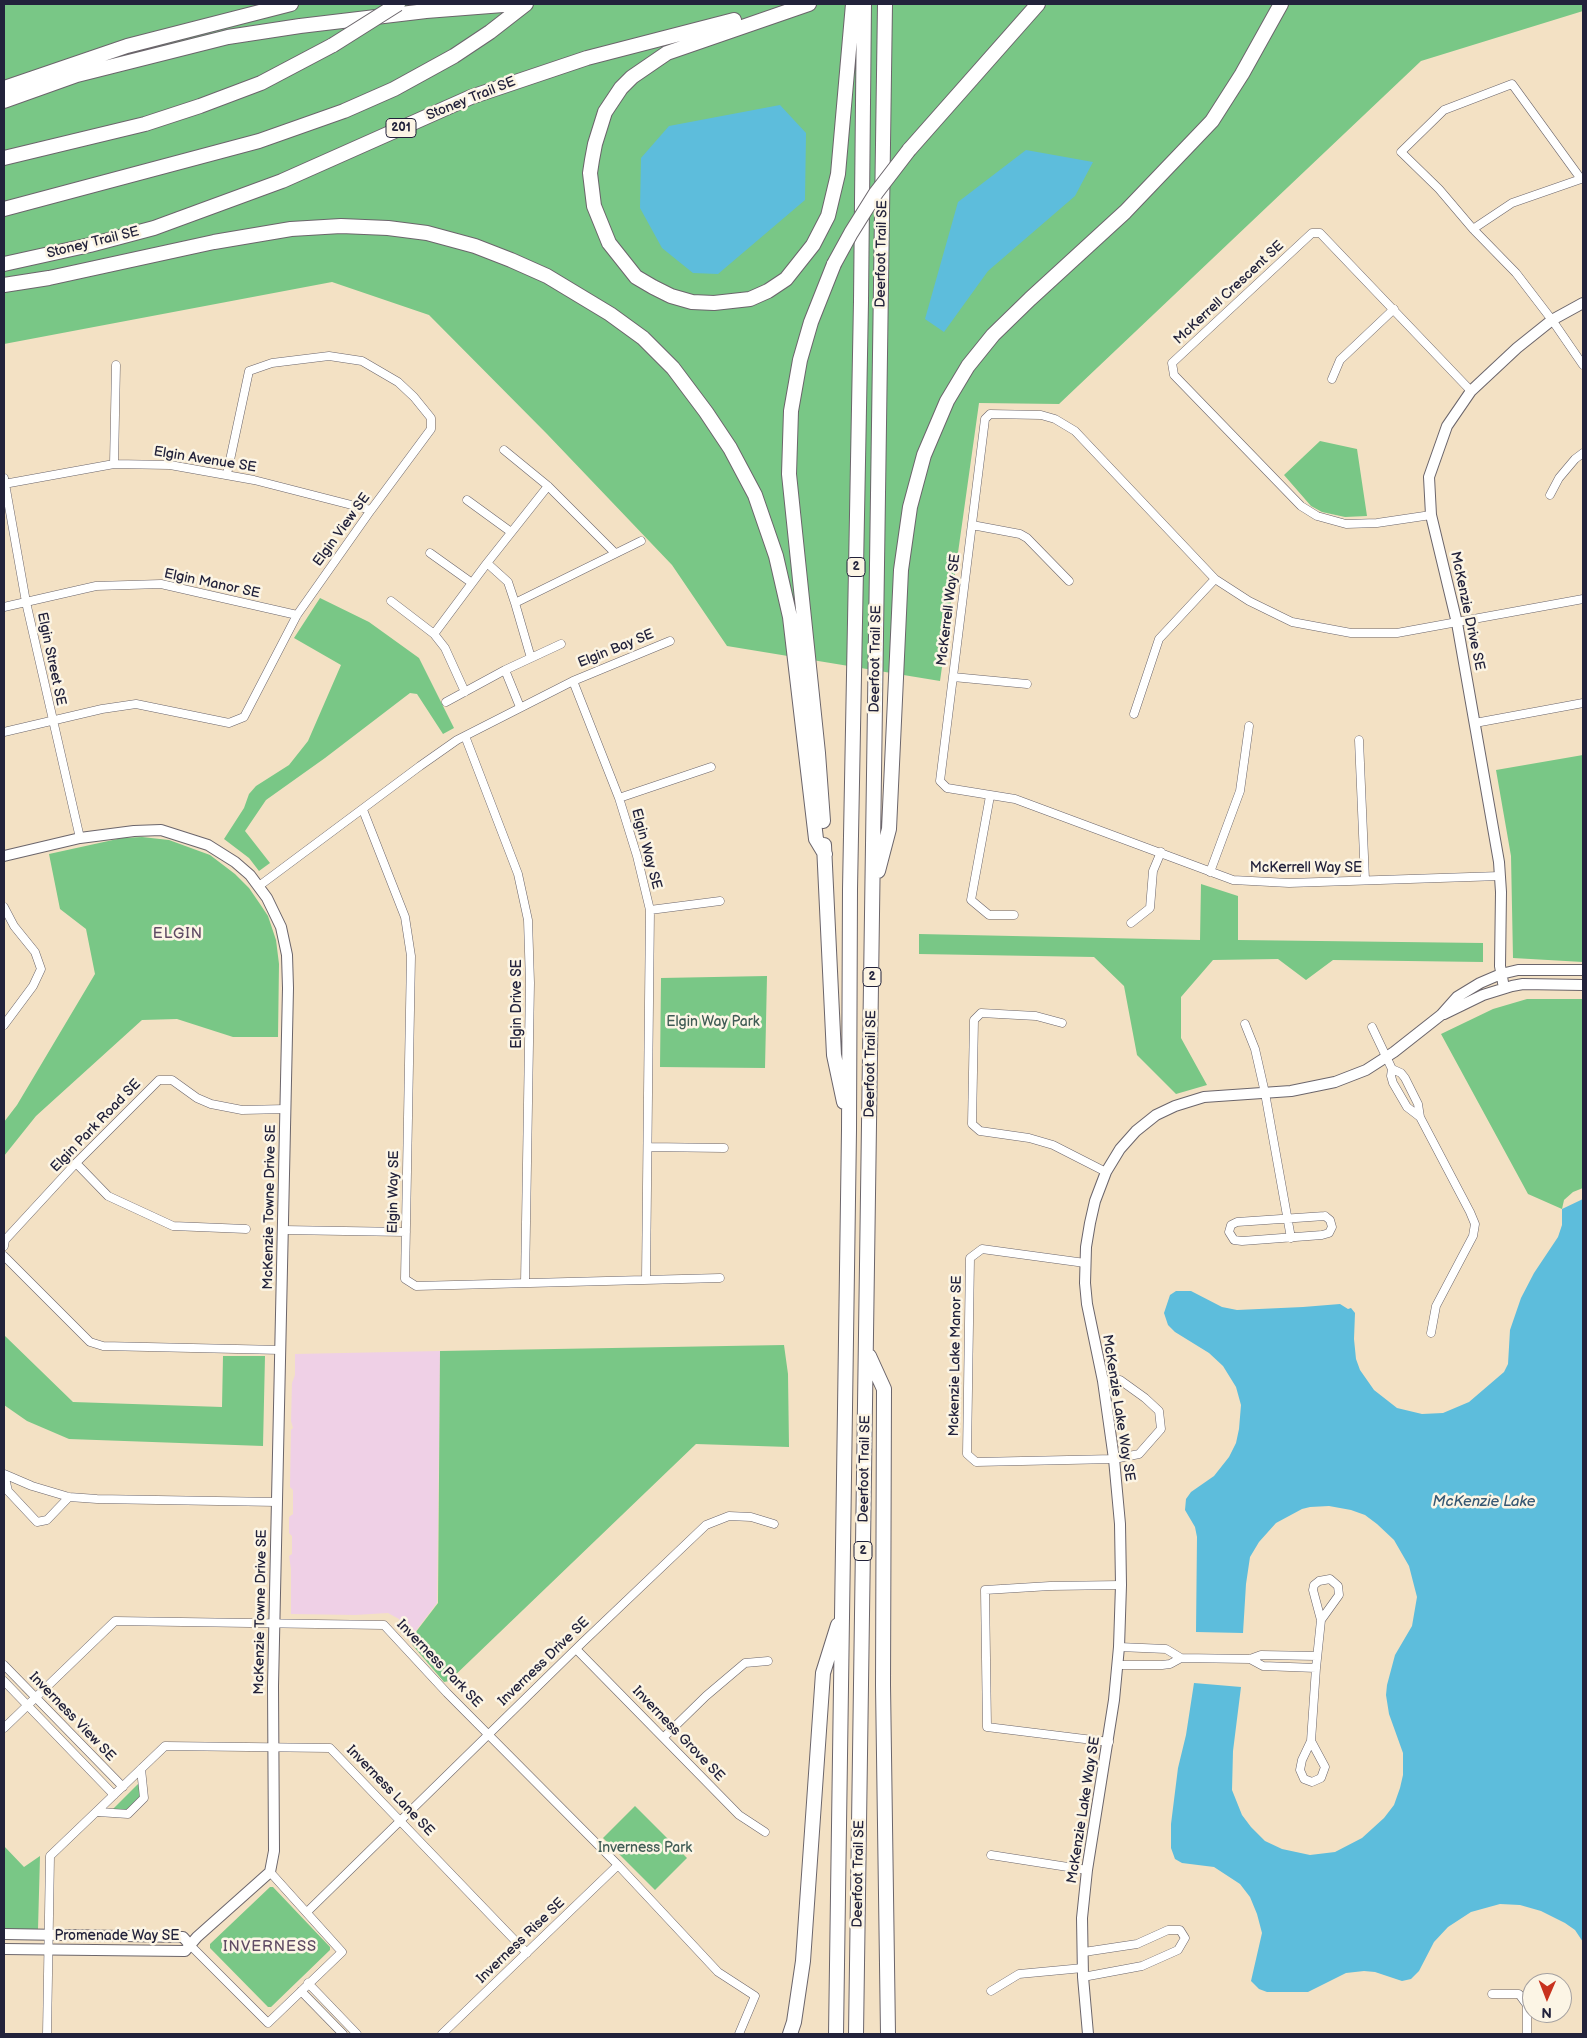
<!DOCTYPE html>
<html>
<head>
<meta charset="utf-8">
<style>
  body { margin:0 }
  #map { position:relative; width:1587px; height:2038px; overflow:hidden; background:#f3e1c4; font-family:"Balsamiq Sans",sans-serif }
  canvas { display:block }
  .frame { position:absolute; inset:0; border:5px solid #22223b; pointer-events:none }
  .north { position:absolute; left:1522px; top:1973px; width:50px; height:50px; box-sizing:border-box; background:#fcf5e5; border:1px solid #a5a1a1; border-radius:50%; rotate:181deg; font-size:14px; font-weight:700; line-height:20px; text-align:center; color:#22223b }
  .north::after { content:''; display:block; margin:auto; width:18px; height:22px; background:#c8321e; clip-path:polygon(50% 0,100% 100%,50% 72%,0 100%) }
</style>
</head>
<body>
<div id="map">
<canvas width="1587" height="2038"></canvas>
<div class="frame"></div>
<div class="north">N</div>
</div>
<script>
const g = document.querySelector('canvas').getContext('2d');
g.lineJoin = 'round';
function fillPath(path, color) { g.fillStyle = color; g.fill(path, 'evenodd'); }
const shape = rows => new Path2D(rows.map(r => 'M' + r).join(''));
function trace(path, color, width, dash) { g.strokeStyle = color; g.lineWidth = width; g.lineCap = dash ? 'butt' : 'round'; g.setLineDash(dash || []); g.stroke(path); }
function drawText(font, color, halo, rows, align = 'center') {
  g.font = font + ' "Balsamiq Sans",sans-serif'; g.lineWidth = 5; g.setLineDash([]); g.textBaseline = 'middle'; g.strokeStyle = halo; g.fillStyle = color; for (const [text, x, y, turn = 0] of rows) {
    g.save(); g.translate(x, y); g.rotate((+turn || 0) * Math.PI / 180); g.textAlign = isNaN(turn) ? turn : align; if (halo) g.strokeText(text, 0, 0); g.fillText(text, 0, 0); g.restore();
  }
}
fillPath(shape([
  [440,1351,437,1603,411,1637,399,1619,388,1613,355,1615,291,1614,291,1569,289,1556,292,1554,292,1536,289,1533,289,1517,293,1514,293,1490,290,1487,291,1430,293,1428,291,1421,292,1383,295,1375,295,1354]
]), '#efd0e6');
fillPath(shape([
  [4,4,1583,4,1583,11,1421,61,1059,404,979,403,940,681,727,646,672,565,547,434,429,315,332,282,4,344],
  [1320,441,1357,449,1367,516,1345,517,1322,512,1311,506,1284,475],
  [320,598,369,622,419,658,454,728,443,734,417,694,410,693,325,758,266,800,245,831,270,863,259,871,249,858,224,839,244,808,249,794,256,786,289,765,308,741,341,665,294,638],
  [1583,755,1583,962,1513,958,1511,856,1496,770],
  [142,837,169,840,210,855,235,874,249,888,260,904,268,916,276,940,279,964,278,1037,233,1037,177,1019,142,1020,36,1116,4,1156,4,1122,17,1105,95,974,86,929,60,909,49,854,122,838],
  [1201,884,1238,896,1238,940,1483,943,1483,962,1333,960,1306,980,1278,959,1213,960,1181,997,1181,1038,1207,1085,1176,1094,1137,1055,1124,986,1094,957,919,954,919,934,1200,940],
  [767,976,765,1068,660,1067,661,978],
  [1527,999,1583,999,1583,1188,1573,1192,1564,1200,1562,1209,1528,1194,1441,1034,1493,1009],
  [4,1335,73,1402,222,1407,223,1356,265,1356,263,1446,69,1439,27,1421,4,1405],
  [784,1345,788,1374,789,1447,696,1444,449,1681,444,1682,409,1641,438,1603,440,1351],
  [142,1780,144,1798,128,1814,109,1813],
  [635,1806,687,1858,655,1890,603,1838],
  [4,1846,24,1867,40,1856,38,1929,4,1929],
  [270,1887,273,1887,330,1947,330,1950,271,2007,268,2007,210,1948,210,1944]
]), '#79c786');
fillPath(shape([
  [780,105,806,133,805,200,718,274,693,273,662,248,640,208,641,158,669,126],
  [1026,150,1093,162,1075,196,988,271,944,332,925,319,958,202],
  [1583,1199,1583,1942,1575,1930,1565,1923,1541,1911,1520,1905,1500,1904,1471,1912,1448,1927,1434,1942,1419,1971,1411,1979,1402,1981,1375,1972,1364,1971,1346,1973,1308,1992,1267,1992,1259,1989,1251,1981,1262,1933,1257,1914,1250,1897,1240,1884,1214,1867,1182,1863,1175,1859,1171,1848,1171,1824,1178,1768,1186,1735,1194,1683,1241,1687,1233,1751,1232,1790,1242,1815,1251,1827,1265,1841,1282,1849,1310,1855,1335,1852,1362,1838,1384,1818,1394,1805,1400,1788,1403,1775,1403,1753,1389,1714,1386,1695,1387,1685,1395,1655,1412,1626,1417,1597,1409,1566,1394,1540,1377,1524,1365,1515,1351,1510,1329,1506,1310,1507,1302,1509,1276,1523,1259,1542,1250,1557,1246,1584,1243,1633,1196,1632,1197,1537,1195,1527,1185,1510,1186,1499,1191,1492,1214,1476,1229,1457,1236,1443,1239,1429,1241,1405,1236,1387,1223,1366,1209,1353,1175,1332,1168,1325,1164,1313,1170,1295,1176,1291,1191,1291,1222,1307,1237,1310,1303,1307,1340,1304,1348,1309,1351,1308,1355,1313,1354,1339,1356,1359,1360,1370,1374,1390,1397,1408,1422,1414,1443,1413,1469,1402,1504,1372,1508,1364,1510,1330,1521,1298,1534,1273,1558,1237,1562,1225,1562,1209]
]), '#5dbddc');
const minor = shape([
  [1473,229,1512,203,1581,179,1512,84,1444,110,1401,152,1439,189,1473,229,1516,273,1552,320,1583,365],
  [1332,379,1340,360,1394,309],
  [504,450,548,486,615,553],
  [114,464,116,365],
  [4,478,26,602,80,838],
  [4,484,114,464,170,465,254,480,371,510],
  [1550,495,1559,478,1575,459,1583,453],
  [467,500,511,532],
  [1431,515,1377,523,1346,524,1317,516,1301,506,1174,375,1172,363,1312,233,1320,233,1471,391],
  [972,525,1020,534,1027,538,1069,581],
  [430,553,472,583],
  [487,563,548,486],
  [391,601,434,634],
  [4,607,96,586,161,584,297,615],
  [531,658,515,603,641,541],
  [505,670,561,644],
  [953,677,1027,684],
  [573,681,670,641],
  [465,692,445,648,434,634,487,563,508,582,515,603],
  [446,702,505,670,520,707],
  [1134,714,1159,639,1215,579],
  [1475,723,1583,703],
  [4,732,102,709,136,704,229,723,244,717,297,615,371,510,431,429,431,418,414,397,398,382,362,361,329,356,272,363,249,371,227,474],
  [465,736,518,874,528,920,530,983,525,1283],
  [1359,740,1365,880],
  [990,796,971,900,989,915,1014,915],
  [619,798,711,767],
  [363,810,405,917,411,956,405,1279,416,1286,720,1278],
  [1210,872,1240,791,1249,726],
  [1500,876,1289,883,1233,880,1015,799,947,788,940,781,985,419,990,414,1041,415,1055,419,1075,431,1215,579,1249,601,1292,622,1351,633,1397,633,1583,599],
  [259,886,420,766,457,740,573,681,619,798,637,856,650,910,646,1279],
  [4,907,14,926,35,952,41,969,33,986,4,1025],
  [650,910,720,901],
  [1131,923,1150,908,1153,871,1161,852],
  [1062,1023,1036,1016,981,1013,974,1020,972,1124,980,1131,1029,1138,1053,1145,1106,1172],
  [1245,1024,1255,1049,1265,1093,1291,1238],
  [1372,1027,1392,1069,1391,1076,1393,1083,1407,1107,1420,1117],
  [1392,1069,1401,1073,1405,1078,1418,1104,1420,1117,1470,1212,1475,1224,1473,1236,1436,1306,1431,1333],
  [648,1147,724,1148],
  [76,1163,108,1196,173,1226,246,1229],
  [1325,1216,1330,1220,1332,1227,1329,1233,1322,1235,1242,1241,1234,1240,1229,1232,1231,1225,1237,1222,1325,1216],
  [283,1230,406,1232],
  [4,1246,5,1240,76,1163,159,1080,172,1080,197,1098,211,1104,242,1110,286,1109],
  [4,1256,90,1342,103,1346,281,1350],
  [1085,1263,982,1249,970,1258,967,1454,976,1462,1114,1459,1139,1454,1161,1429,1159,1411,1145,1398,1120,1380,1103,1381],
  [4,1474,32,1486,69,1497,97,1499,277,1502],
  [4,1474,8,1491,37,1522,47,1520,69,1497],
  [1119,1647,1166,1649,1181,1658],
  [576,1649,739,1815,765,1832],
  [1250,1659,1263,1666,1316,1668],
  [4,1665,123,1787],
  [1118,1665,1162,1665,1170,1664,1181,1658,1250,1659,1261,1655,1317,1656],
  [4,1681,114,1795],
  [4,1728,115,1621,384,1625,447,1693,618,1865,718,1972,755,1996,739,2034],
  [664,1737,706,1696,745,1663,768,1661],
  [1311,1741,1316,1668,1321,1620,1313,1590,1314,1585,1319,1581,1330,1579,1338,1586,1339,1595,1321,1620],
  [1311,1741,1325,1767,1321,1778,1312,1782,1304,1779,1300,1770,1302,1760,1311,1741],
  [1109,1742,987,1727,985,1590,1050,1586,1121,1585],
  [98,1812,128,1814,144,1798,141,1769],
  [991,1855,1087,1870],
  [307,1912,583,1642,706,1525,729,1516,751,1517,774,1524],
  [190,1945,268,2023,342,1952,270,1872],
  [1083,1977,1142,1966,1178,1950,1185,1938,1180,1930,1168,1930,1137,1944,1084,1952],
  [308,1983,357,2034],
  [301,1991,343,2034],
  [991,1991,1019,1974,1083,1968],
  [1492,1994,1519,1994,1527,2005,1527,2034],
  [47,2034,50,1856,165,1746,330,1748,527,1953],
  [442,2034,618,1865]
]);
const tertiary = shape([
  [4,856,80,838,134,831,161,830,208,845,235,862,250,875,267,898,281,927,287,955,288,988,273,1686,274,1851,270,1872,197,1937,185,1951,4,1949],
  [1504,988,1500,966,1501,892,1499,862,1457,623,1431,515,1429,477,1447,426,1471,391,1517,348,1552,320,1583,303],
  [1444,1014,1483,995,1512,986,1523,984,1583,985],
  [4,1934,183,1937,190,1945],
  [1088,2034,1083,1977,1082,1918,1087,1870,1114,1700,1119,1647,1121,1585,1120,1524,1114,1459,1103,1381,1087,1304,1085,1283,1086,1247,1090,1223,1095,1201,1106,1172,1120,1149,1136,1131,1156,1115,1175,1106,1204,1097,1291,1091,1335,1082,1366,1070,1394,1052,1441,1015,1457,997,1480,983,1501,974,1518,970,1583,970]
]);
const motorway = shape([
  [809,4,667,53,632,77,621,88,605,112,595,144,592,160,590,173,594,206,609,243,636,277,653,287,671,296,692,302,714,303,750,299,768,291,786,279,813,245,828,216,838,174,853,4],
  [4,88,127,46,291,4],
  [4,101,77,75,228,37,300,26,426,11,516,4],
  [909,150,1038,4],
  [4,158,145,124,200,106,261,83,333,45],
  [4,209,259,141,344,111,394,89,454,56,490,32,526,4],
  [4,264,90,245,154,228,282,181,471,97,587,58,734,20],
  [4,285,49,278,214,242,291,229,341,226,388,228,427,233,475,246,511,260,547,276,610,314,643,338,673,368,706,412,730,448,755,495,776,556,790,617,816,839,825,854],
  [823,821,818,753,789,474,791,411,800,360,811,322,834,264],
  [824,845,834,1055,844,1102],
  [878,871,889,829,901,570,910,507,924,455,947,401,968,366,993,335,1030,299,1125,212,1212,121,1242,74,1281,4],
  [869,1356,884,1389,883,1685,888,2034],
  [790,2034,794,2022,803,1961,823,1673,838,1625],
  [836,2034,849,1130,850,889,861,301,864,4],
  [856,2034,885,4]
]);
trace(minor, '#6b656b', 9);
trace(tertiary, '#6b656b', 12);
trace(motorway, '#6b656b', 16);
trace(minor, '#fff', 8);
trace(tertiary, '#fff', 10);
trace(motorway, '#fff', 14);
const motorwayBridge = shape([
  [333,45,398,4],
  [834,264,851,233,876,193,909,150]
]);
trace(motorwayBridge, '#6b656b', 16, []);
trace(motorwayBridge, '#fff', 14);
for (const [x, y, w] of [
  [401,128,30],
  [856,567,18],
  [872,977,18],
  [863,1551,18]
]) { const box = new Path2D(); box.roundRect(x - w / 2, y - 9.5, w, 19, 4); g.fillStyle = '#fcf5e5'; g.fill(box); trace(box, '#22223b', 1); }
drawText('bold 12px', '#22223b', null, [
  ["201",401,128],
  ["2",856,567],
  ["2",872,977],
  ["2",863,1551]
]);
drawText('14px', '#22223b', '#fcf5e5', [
  ["Stoney Trail SE",471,99,-22],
  ["Stoney Trail SE",93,243,-14],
  ["Deerfoot Trail SE",882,254,-89],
  ["McKerrell Crescent SE",1229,293,-43],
  ["Elgin Avenue SE",205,460,9],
  ["Elgin View SE",342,530,-54],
  ["Elgin Manor SE",212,584,12],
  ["McKerrell Way SE",949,610,-83],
  ["McKenzie Drive SE",1467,611,78],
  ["Elgin Bay SE",616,649,-22],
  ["Elgin Street SE",51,659,78],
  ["Deerfoot Trail SE",876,659,-89],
  ["Elgin Way SE",646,849,75],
  ["McKerrell Way SE",1306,868],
  ["Elgin Drive SE",517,1004,-90],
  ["Deerfoot Trail SE",871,1064,-89],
  ["Elgin Park Road SE",96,1126,-46],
  ["Elgin Way SE",394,1192,-89],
  ["McKenzie Towne Drive SE",270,1207,-89],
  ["Mckenzie Lake Manor SE",956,1356,-89],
  ["McKenzie Lake Way SE",1118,1408,81],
  ["Deerfoot Trail SE",865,1469,-89],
  ["McKenzie Towne Drive SE",261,1612,-89],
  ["Inverness Drive SE",544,1662,-44],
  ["Inverness Park SE",439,1664,46],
  ["Inverness View SE",72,1717,46],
  ["Inverness Grove SE",678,1734,46],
  ["Inverness Lane SE",390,1791,46],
  ["McKenzie Lake Way SE",1084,1810,-81],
  ["Deerfoot Trail SE",859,1874,-89],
  ["Promenade Way SE",117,1936],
  ["Inverness Rise SE",521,1941,-44]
]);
drawText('14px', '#405c55', '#fcf5e5', [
  ["Elgin Way Park",713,1022],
  ["Inverness Park",645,1848]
]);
g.letterSpacing = '1px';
drawText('15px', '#5f4b64', '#fcf5e5', [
  ["ELGIN",178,934],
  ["INVERNESS",270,1947]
]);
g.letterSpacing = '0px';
drawText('italic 15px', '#375873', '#fcf5e5', [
  ["McKenzie Lake",1484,1502]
]);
</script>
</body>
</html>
